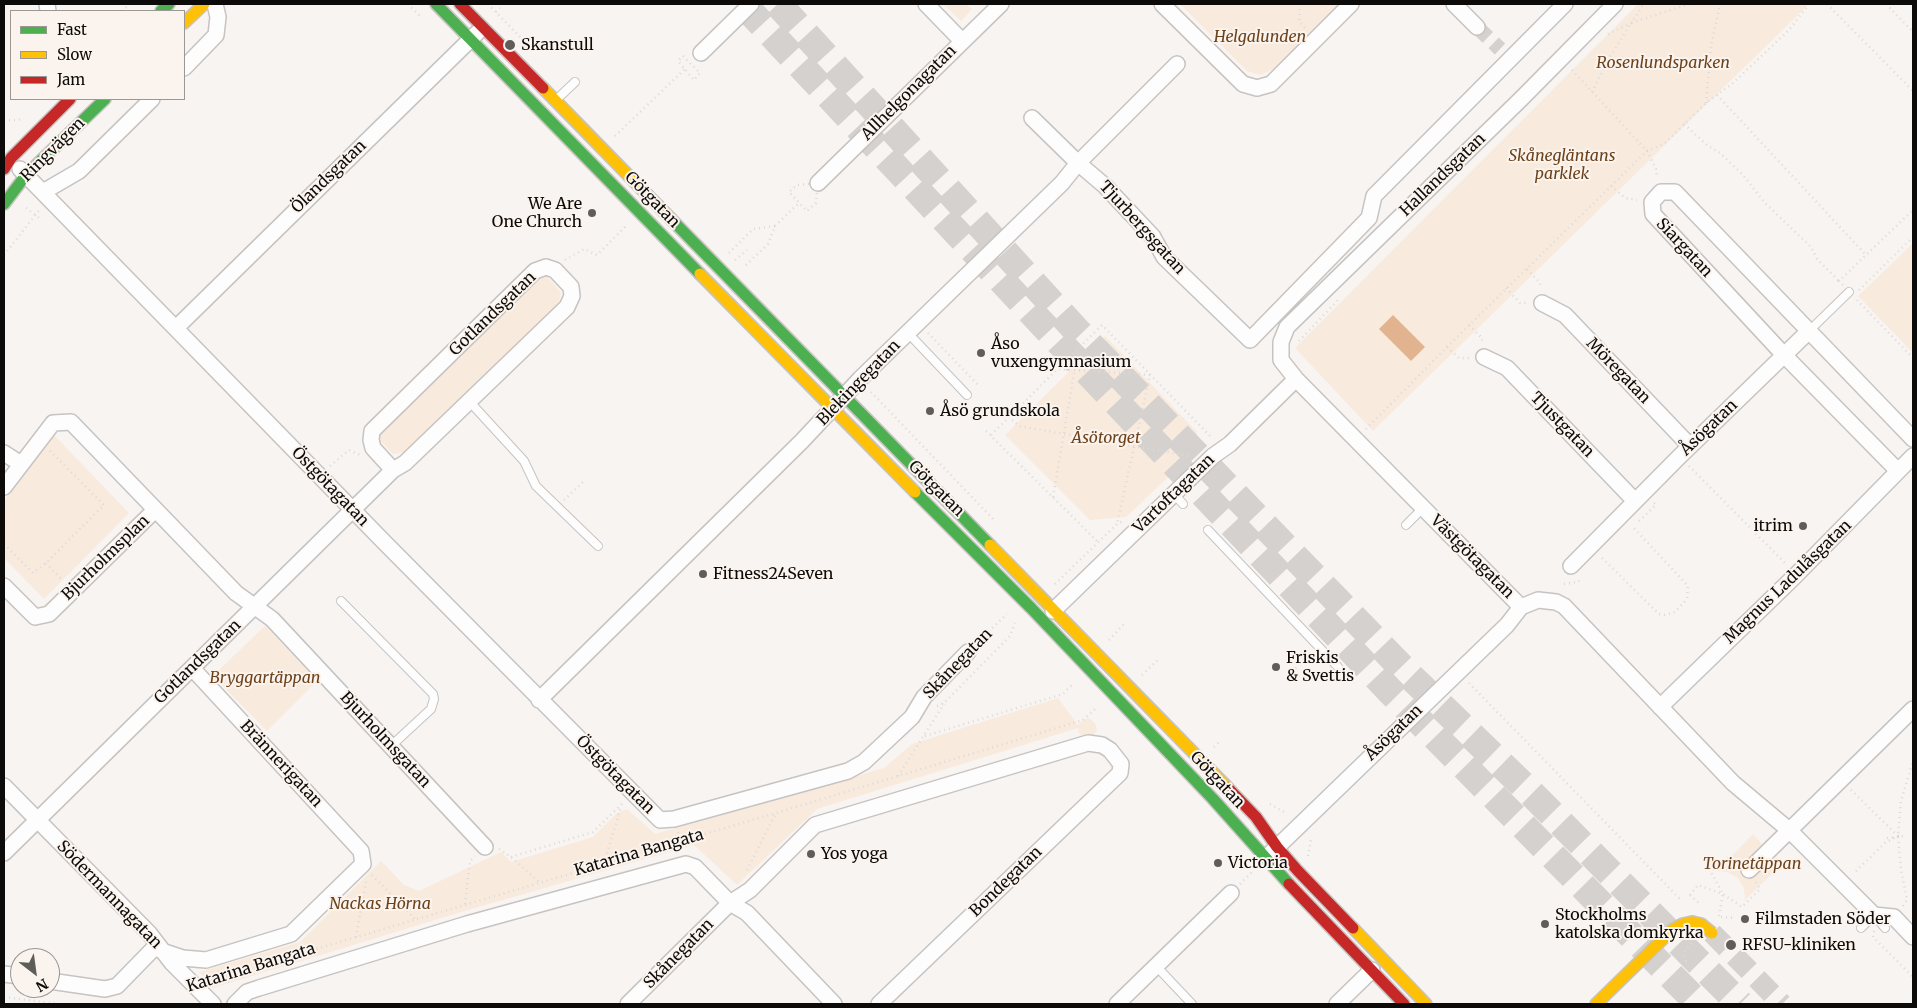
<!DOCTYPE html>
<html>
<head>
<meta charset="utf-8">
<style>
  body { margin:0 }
  #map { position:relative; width:1917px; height:1008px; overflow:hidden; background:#f8f4f1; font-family:Merriweather,serif }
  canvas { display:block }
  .frame { position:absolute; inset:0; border:5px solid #0d0b09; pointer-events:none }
  .legend { position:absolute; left:10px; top:10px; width:175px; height:90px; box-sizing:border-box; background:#fbf4ee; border:1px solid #9c9792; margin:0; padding:6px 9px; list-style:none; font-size:15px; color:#0d0b09 }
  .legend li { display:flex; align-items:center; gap:10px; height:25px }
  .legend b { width:25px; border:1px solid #9c9792 }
  .north { position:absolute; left:10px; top:948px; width:50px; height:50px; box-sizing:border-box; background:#fbf4ee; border:1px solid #9c9792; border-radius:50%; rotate:150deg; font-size:14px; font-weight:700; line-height:20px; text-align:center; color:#0d0b09 }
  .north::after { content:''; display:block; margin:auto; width:18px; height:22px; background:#5f5d5a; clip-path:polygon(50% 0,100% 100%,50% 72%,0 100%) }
</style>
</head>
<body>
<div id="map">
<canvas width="1917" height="1008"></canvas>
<div class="frame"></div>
<ul class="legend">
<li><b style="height:6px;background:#4caf50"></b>Fast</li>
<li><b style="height:6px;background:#ffc107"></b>Slow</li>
<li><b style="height:6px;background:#c62828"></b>Jam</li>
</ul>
<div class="north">N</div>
</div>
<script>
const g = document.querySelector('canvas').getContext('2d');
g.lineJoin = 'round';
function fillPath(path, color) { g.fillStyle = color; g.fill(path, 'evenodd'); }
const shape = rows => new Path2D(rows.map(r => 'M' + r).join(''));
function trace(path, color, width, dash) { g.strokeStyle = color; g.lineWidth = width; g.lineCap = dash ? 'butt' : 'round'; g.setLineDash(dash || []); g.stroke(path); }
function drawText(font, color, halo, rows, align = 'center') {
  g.font = font + ' Merriweather,serif'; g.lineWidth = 4; g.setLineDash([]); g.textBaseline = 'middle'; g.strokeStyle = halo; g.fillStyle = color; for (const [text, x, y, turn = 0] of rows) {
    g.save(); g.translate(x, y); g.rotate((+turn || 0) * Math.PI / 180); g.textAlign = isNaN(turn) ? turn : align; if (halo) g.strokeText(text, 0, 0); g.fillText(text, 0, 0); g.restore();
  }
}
fillPath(shape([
  [943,4,966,4,972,9,961,21],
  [1180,4,1179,4,1340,4,1276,68,1260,75,1247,71],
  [1638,4,1809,4,1373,431,1295,348],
  [1913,243,1913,349,1911,351,1858,296],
  [548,277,561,293,558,306,406,452,393,454,379,439,382,428,534,279],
  [1105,336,1197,432,1197,450,1126,517,1090,520,1005,435],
  [53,434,129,513,44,599,4,558,4,501],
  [265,626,317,681,267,731,218,681,220,669],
  [1058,698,1078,725,1083,720,1089,718,1095,723,1097,730,1093,736,1084,738,1079,733,1078,728,817,809,737,885,694,845,461,912,213,988,199,972,300,942,381,861,404,885,419,891,501,852,511,862,593,837,617,813,627,809,655,834,884,768,912,744],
  [1753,834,1781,865,1745,900,1744,888,1738,878,1727,872,1717,871]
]), '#f9eade');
fillPath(shape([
  [1393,315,1425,347,1411,361,1379,329]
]), '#e1b38e');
trace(shape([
  [1477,27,1500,49]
]), '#d5d1ce', 15, [15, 8]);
trace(shape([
  [1712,933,1782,1004]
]), '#d5d1ce', 21, [21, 11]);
trace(shape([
  [743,4,1062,345,1389,690,1699,1004],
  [778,4,1077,331,1407,673,1532,794,1740,1004]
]), '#d5d1ce', 28, [28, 14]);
const lane = shape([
  [557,99,575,82],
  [1809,331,1849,292],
  [908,333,967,395],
  [469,401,524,461,536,486,598,546],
  [1174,494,1183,504],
  [1406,525,1423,508],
  [1208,530,1338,667],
  [341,601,433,694,434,699,431,709,391,746],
  [1861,928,1874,915,1885,928],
  [1156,966,1192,1004]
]);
const street = shape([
  [47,4,48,11],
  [926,4,962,41],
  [1162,4,1243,84,1257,88,1271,84,1351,4],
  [1454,4,1477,27],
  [701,53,751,4],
  [184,68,216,35,218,17,215,4],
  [1032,118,1078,163,1105,186,1153,237,1164,257,1250,340,1369,218,1374,196,1565,4],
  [20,169,386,544,660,820,674,819,848,771,864,762,912,717,924,697,968,652],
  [818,183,1001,4],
  [43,192,79,171,152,99],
  [546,267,555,270,571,287,572,296,567,307,405,463,393,470,373,448,371,440,372,431,535,271,546,267],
  [1542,303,1565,315,1690,446],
  [176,328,477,33],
  [1484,357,1507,368,1635,501],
  [4,453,21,464],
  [1898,471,1784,355,1653,214,1652,202,1661,192,1675,192,1913,439],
  [4,487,53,423,71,422,236,593,272,619,485,847],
  [1571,566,1679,457,1809,331],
  [4,586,35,617,49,614,155,510],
  [1521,607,1296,379,1281,360,1281,342,1287,327,1521,99,1615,4],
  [1053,611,1213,456,1230,444,1296,379],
  [539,700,802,441,860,379,1062,183,1078,163,1177,64],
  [1660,707,1796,575,1913,456],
  [4,786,149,933,172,963,213,1004],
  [4,853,393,470],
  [1270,854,1507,625,1521,607,1538,600,1556,602,1564,606,1733,783,1789,830,1874,915,1894,917,1913,937],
  [1749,870,1913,709],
  [162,951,183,958,206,960,291,934,363,864,361,851,192,668],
  [4,974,20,976],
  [50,981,105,989,117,986,157,945],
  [235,1004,247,992,259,988,467,924,686,864,695,867,730,903,747,913,834,1004],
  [628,1004,730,903,750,890,815,825,1088,743,1102,745,1110,750,1121,764,1120,773,879,1004],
  [1117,1004,1231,893],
  [1337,1004,1372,970]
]);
const fast = shape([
  [436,4,700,274],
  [161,11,169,4],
  [4,204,26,175,105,99],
  [671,219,990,545],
  [915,492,1031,608,1213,799,1289,884]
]);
const slow = shape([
  [184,23,204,4],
  [543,88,671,219],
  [700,274,915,492],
  [990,545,1228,788],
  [1353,928,1426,1004],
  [1596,1004,1672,930,1683,924,1692,922]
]);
const jam = shape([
  [460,4,543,88],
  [4,169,11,158,70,99],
  [1228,788,1256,817,1277,847,1298,871,1353,928],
  [1289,884,1404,1004]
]);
trace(lane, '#c6c3c1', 10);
trace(street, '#c6c3c1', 18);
trace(fast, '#c6c3c1', 14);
trace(slow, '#c6c3c1', 14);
trace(jam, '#c6c3c1', 14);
trace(shape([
  [408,4,422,18],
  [488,4,527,44],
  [1300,4,1299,21,1306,29],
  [1827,4,1913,91],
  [1886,4,1913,32],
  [122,11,130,4],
  [496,12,500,8],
  [1608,34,1631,23,1644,4],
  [683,56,700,73,694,80,678,61,683,56],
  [1572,70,1647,151,1656,169,1657,177],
  [1592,92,1610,57,1631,23,1689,4],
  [1717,95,1866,255],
  [1706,103,1711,46,1720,4],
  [4,121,24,119],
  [1684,124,1708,146,1720,153,1743,175,1765,203,1811,247,1817,259,1839,281],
  [615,136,685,69],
  [818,183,816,203,807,211,789,192,797,185,818,183],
  [1611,186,1625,198,1637,200],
  [26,208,42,220],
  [775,226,799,203],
  [729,253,753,229,775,226,768,244,744,267],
  [4,255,40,209],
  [565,260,584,249,597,255,627,225],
  [735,260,747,250],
  [1527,269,1540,283,1541,288],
  [1843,285,1839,281,1913,210],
  [1506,288,1520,303,1529,303],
  [1859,290,1913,237],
  [1857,300,1913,358],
  [1469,325,1482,338,1482,342],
  [928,333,979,386],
  [1299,341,1340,298],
  [1447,347,1459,358,1471,358],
  [1059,369,1150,375,1117,524],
  [871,392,994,520],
  [1005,413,1019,426,1190,456],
  [1366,429,1447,347,1647,151,1665,143,1706,103,1732,84,1789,30,1809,4],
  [986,431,1098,542],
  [991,435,1102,325,1212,438],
  [330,466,349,450,360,455],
  [1689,466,1786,564],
  [1053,497,1078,350],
  [564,500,583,482],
  [1639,521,1656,505,1653,502],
  [4,544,33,573,46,563,104,505,49,450],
  [1602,558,1659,614,1665,615,1675,612,1687,599,1688,586,1633,527],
  [46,563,62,580],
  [1055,584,1117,524,1123,521],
  [1564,584,1578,582,1580,579],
  [1109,640,1125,623],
  [978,642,1007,614],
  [1292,672,1310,654],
  [1142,675,1160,658],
  [1469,683,1681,900],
  [937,706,944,703,1010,636,1015,623],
  [925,736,1063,694,1073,684],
  [1214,747,1220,741],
  [898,776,944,704],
  [1851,790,1898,836,1885,843,1853,874],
  [1270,804,1284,812],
  [678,832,682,849],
  [1887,838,1904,836],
  [499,849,511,857,539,882],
  [1308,856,1311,840],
  [511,857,593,832,624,802],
  [604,863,621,807],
  [747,870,776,813],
  [372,875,415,919],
  [1240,884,1254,870],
  [1690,895,1698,885,1723,894,1742,907,1760,889,1756,882],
  [465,904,470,861,475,856],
  [1903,906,1907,900,1901,869,1898,836,1901,801,1913,761],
  [1719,916,1723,894,1711,872,1726,857,1737,863],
  [1874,931,1873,937,1913,977],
  [356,937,366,882],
  [1686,961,1684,952,1694,941],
  [218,971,232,985],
  [211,980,776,813,1083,720,1096,708],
  [4,997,59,1004]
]), '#dbdad8', 2.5, [1, 4]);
trace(lane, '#fefdfd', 8);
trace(street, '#fefdfd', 15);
trace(fast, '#4caf50', 11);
trace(slow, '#ffc107', 11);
trace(jam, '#c62828', 11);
const slowBridge = shape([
  [1692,922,1701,924,1712,933]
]);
trace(slowBridge, '#c6c3c1', 14, []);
trace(shape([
  [1690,895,1700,904],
  [1721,917,1735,918]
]), '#dbdad8', 2.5, [1, 4]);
trace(slowBridge, '#ffc107', 11);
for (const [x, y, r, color] of [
  [510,45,6,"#5f5d5a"],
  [592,213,5,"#5f5d5a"],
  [981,353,5,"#5f5d5a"],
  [930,411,5,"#5f5d5a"],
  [1803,526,5,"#5f5d5a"],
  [703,574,5,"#5f5d5a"],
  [1276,667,5,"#5f5d5a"],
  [811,854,5,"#5f5d5a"],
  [1218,863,5,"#5f5d5a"],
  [1745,919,5,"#5f5d5a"],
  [1545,924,5,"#5f5d5a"],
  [1731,945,6,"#5f5d5a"]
]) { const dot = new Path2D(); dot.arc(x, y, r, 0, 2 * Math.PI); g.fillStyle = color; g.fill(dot); trace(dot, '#fbf4ee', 2); }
drawText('italic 16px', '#6d421b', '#fbf4ee', [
  ["Helgalunden",1260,37],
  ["Rosenlundsparken",1663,63],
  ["Skånegläntans",1562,156],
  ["parklek",1562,174],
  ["Åsötorget",1106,438],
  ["Bryggartäppan",265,678],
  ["Torinetäppan",1752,864],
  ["Nackas Hörna",380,904]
]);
drawText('16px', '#0d0b09', '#fbf4ee', [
  ["Skanstull",521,45],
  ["We Are",582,204,"right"],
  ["One Church",582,222,"right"],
  ["Åso",991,344],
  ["vuxengymnasium",991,362],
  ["Åsö grundskola",940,411],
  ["itrim",1793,526,"right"],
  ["Fitness24Seven",713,574],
  ["Friskis",1286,658],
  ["& Svettis",1286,676],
  ["Yos yoga",821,854],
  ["Victoria",1228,863],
  ["Stockholms",1555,915],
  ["katolska domkyrka",1555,933],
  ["Filmstaden Söder",1755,919],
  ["RFSU-kliniken",1742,945]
], 'left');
drawText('16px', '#0d0b09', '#fbf4ee', [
  ["Allhelgonagatan",909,93,-45],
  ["Ringvägen",53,150,-45],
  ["Hallandsgatan",1443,175,-44],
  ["Ölandsgatan",329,177,-44],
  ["Götgatan",652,200,46],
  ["Tjurbergsgatan",1142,228,48],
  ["Siargatan",1684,248,47],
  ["Gotlandsgatan",493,314,-44],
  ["Möregatan",1618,371,46],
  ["Blekingegatan",859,383,-46],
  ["Tjustgatan",1562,425,46],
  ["Åsögatan",1709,428,-44],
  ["Östgötagatan",330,487,46],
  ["Götgatan",936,489,45],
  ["Vartoftagatan",1174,494,-44],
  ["Västgötagatan",1472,557,45],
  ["Bjurholmsplan",106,558,-44],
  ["Magnus Ladulåsgatan",1788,582,-44],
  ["Gotlandsgatan",198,662,-44],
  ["Skånegatan",958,664,-46],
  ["Åsögatan",1394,733,-44],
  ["Bjurholmsgatan",385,740,47],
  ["Brännerigatan",281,764,47],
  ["Östgötagatan",615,775,45],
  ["Götgatan",1217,780,47],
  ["Katarina Bangata",639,853,-16],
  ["Bondegatan",1006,882,-44],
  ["Södermannagatan",109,895,46],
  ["Skånegatan",679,954,-45],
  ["Katarina Bangata",251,968,-17]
]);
</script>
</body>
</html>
